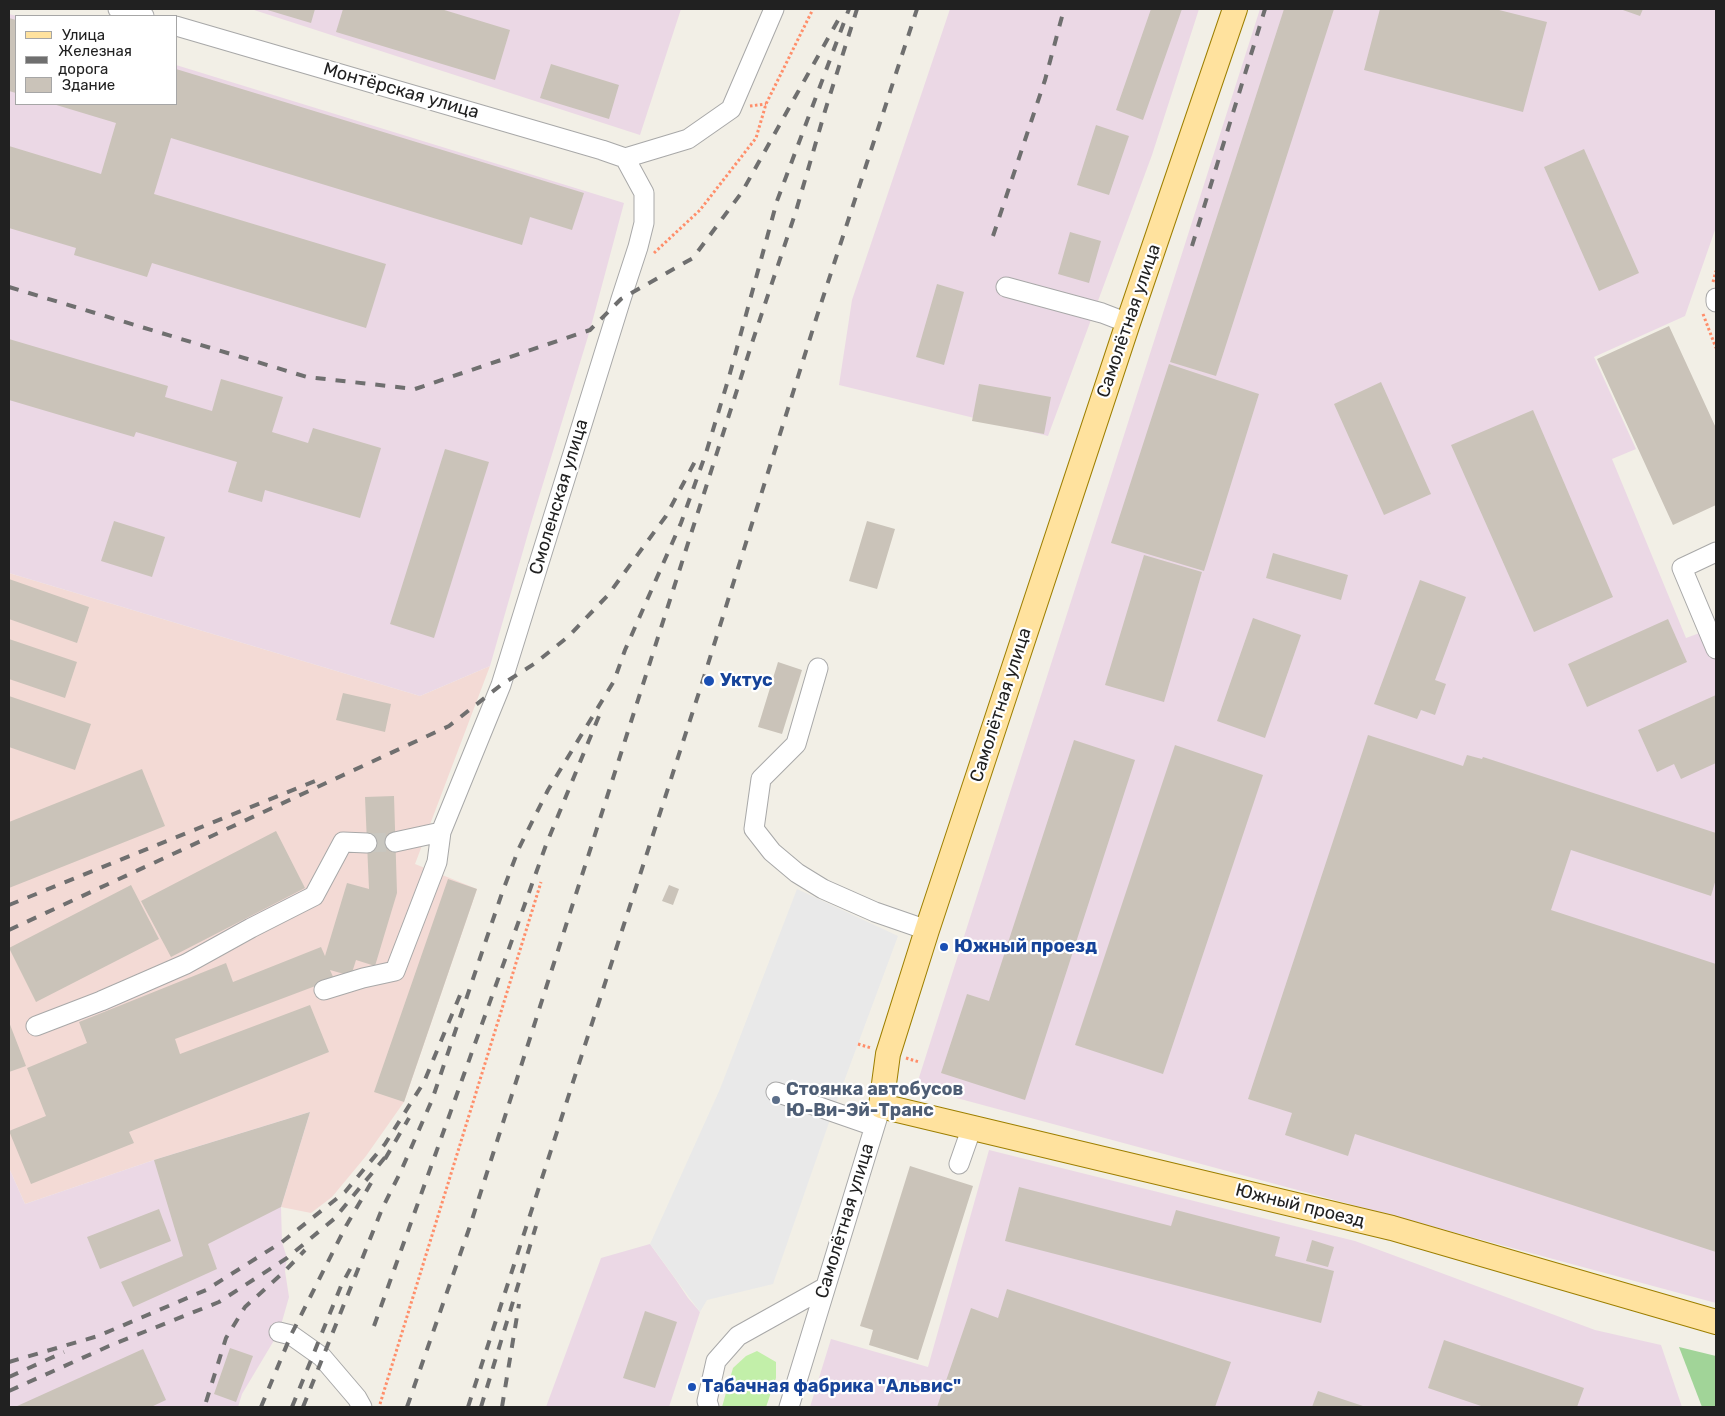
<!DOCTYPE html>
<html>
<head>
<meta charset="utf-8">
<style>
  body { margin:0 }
  #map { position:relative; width:1725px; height:1416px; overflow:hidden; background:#f2efe6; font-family:Rubik,sans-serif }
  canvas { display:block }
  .frame { position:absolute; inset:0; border:10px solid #212121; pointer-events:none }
  .legend { position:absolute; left:15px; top:15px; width:162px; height:90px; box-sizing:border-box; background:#fff; border:1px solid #a6a6a6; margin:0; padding:6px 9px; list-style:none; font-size:15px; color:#212121 }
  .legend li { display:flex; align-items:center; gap:10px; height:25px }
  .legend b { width:25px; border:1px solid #a6a6a6 }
</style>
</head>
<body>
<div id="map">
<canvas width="1725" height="1416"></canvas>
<div class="frame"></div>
<ul class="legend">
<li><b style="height:6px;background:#ffe29e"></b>Улица</li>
<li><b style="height:6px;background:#6f6f6f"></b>Железная дорога</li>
<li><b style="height:14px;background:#cac3b9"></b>Здание</li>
</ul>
</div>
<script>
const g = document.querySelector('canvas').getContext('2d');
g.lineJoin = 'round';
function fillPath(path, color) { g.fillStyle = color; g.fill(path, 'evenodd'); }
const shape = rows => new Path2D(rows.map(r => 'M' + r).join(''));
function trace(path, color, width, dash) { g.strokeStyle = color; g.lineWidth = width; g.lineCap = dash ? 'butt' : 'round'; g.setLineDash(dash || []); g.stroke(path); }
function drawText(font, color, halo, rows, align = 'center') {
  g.font = font + ' Rubik,sans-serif'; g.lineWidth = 4.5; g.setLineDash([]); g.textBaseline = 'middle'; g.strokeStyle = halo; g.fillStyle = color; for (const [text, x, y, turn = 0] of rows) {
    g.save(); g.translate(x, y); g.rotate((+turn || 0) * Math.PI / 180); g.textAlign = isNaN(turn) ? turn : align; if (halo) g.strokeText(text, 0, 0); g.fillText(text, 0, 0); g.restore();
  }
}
fillPath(shape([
  [9,573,420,696,490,666,415,864,477,889,404,1102,366,1156,332,1197,311,1213,281,1207,310,1112,154,1160,25,1204,9,1168]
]), '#f3dad5');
fillPath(shape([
  [251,9,681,9,640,135],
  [950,9,1199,9,1152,155,1048,436,839,385,852,300],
  [1260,9,1716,9,1716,227,1685,316,1594,357,1636,449,1612,459,1686,638,1716,627,1716,1303,916,1087],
  [9,14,17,16,16,104,176,104,176,65,624,203,590,330,531,523,490,666,420,696,9,573],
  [310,1112,281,1207,282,1242,287,1258,285,1271,289,1297,279,1332,242,1394,238,1407,9,1407,9,1168,25,1204,154,1160],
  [989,1150,1355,1241,1595,1330,1661,1345,1682,1407,810,1407,831,1339,928,1367],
  [650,1244,676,1280,688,1298,700,1312,669,1407,546,1407,601,1258]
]), '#ebd8e5');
fillPath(shape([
  [757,1351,776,1362,776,1378,766,1407,722,1407,733,1368,746,1356]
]), '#c2efa9');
fillPath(shape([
  [1679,1347,1716,1356,1716,1407,1702,1407]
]), '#a1d498');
fillPath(shape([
  [797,889,898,936,833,1111,773,1284,707,1300,700,1312,650,1244,720,1089]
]), '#e9e9e9');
fillPath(shape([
  [264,9,315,9,311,23],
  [343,9,441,9,510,30,495,80,336,32],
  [1151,9,1182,9,1143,120,1116,110],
  [1284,9,1334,9,1216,376,1170,362],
  [1380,9,1495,9,1547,22,1523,112,1364,70],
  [1620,9,1643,9,1640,16],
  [9,18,16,20,16,93,9,91],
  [551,64,619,85,609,119,540,98],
  [176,69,584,193,572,230,530,217,522,245,171,138,154,194,386,264,366,328,152,263,147,277,74,255,76,248,9,228,9,146,101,174,116,123,53,104,176,104],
  [1096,125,1129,136,1109,195,1077,185],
  [1584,149,1639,273,1599,291,1544,167],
  [1070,232,1101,241,1089,283,1058,274],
  [937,284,964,292,944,365,916,357],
  [1669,326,1716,428,1716,505,1673,525,1597,359],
  [9,339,168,386,165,397,212,411,221,379,283,397,272,432,308,443,313,428,381,448,360,518,265,490,262,502,228,492,237,462,136,432,134,437,9,400],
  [1169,364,1259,394,1204,571,1111,543],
  [1381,382,1431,494,1384,515,1334,404],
  [979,384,1051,397,1044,434,972,421],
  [1533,410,1613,597,1534,632,1451,445],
  [445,449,489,462,434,638,390,624],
  [114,521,165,537,152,577,101,561],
  [867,521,895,529,877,589,849,581],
  [1273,553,1348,575,1341,600,1266,578],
  [1144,555,1202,572,1164,702,1105,685],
  [9,579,89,607,77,643,9,619],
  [1420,580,1466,597,1435,680,1446,684,1435,715,1421,710,1417,719,1374,704],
  [1253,618,1301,635,1265,738,1217,721],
  [1668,619,1687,662,1587,707,1568,664],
  [9,639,77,662,65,698,9,679],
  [778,662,802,670,782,734,758,727],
  [343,693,391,704,385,732,336,720],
  [1716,695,1716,763,1681,779,1674,764,1657,772,1638,730],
  [9,696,91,724,75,770,9,747],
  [1368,735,1463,766,1467,755,1482,759,1483,757,1716,833,1716,879,1711,896,1571,850,1551,910,1716,964,1716,1252,1355,1134,1348,1156,1285,1135,1292,1113,1248,1099],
  [1074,740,1135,760,1025,1100,941,1073,967,994,989,1001],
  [1175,745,1263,775,1163,1074,1075,1045],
  [142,769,165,826,9,888,9,822],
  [394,796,397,893,375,966,356,960,351,976,330,970,334,979,175,1039,180,1054,310,1005,329,1052,129,1132,134,1143,31,1184,9,1131,46,1116,27,1068,87,1043,79,1022,226,963,233,982,321,947,325,956,347,883,369,889,365,797],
  [276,831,305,888,171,957,141,901],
  [448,879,477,889,404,1102,374,1092],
  [131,885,159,939,36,1002,9,948],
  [669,885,679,889,673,905,662,901],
  [9,1022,26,1066,9,1072],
  [310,1112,281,1207,208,1244,217,1269,133,1307,121,1282,183,1256,154,1160],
  [910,1166,973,1186,918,1360,869,1345,873,1330,860,1326],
  [1019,1187,1171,1226,1176,1210,1280,1237,1275,1256,1334,1271,1321,1323,1005,1241],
  [159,1209,171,1241,100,1269,87,1237],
  [1312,1240,1334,1247,1328,1267,1306,1261],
  [1007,1289,1231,1362,1215,1407,937,1407,971,1308,998,1318],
  [645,1311,677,1322,655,1388,623,1378],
  [1444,1340,1584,1388,1577,1407,1484,1407,1428,1388],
  [230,1348,253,1356,236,1402,214,1394],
  [143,1349,166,1400,151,1407,15,1407],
  [1318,1391,1366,1407,1312,1407]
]), '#cac3b9');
trace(shape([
  [367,843,395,842]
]), '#c8c6bf', 19, [19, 9]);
const minor = shape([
  [118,9,144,16],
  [176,26,602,150,625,158],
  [625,158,688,139,731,109,774,9],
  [1006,287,1102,313,1128,323],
  [1716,298,1716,302],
  [1716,552,1682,568,1716,649],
  [818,668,796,744,761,779,754,829,772,852,797,873,823,889,875,912,927,930],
  [395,842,441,832],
  [324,990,363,978,395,971,437,862,441,832,501,685,621,299,638,247,644,223,644,193,625,158],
  [36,1026,101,1001,186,964,251,928,314,896,343,842,367,843],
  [776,1092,874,1126],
  [959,1164,972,1127],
  [279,1332,291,1335,322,1357,357,1398,362,1407],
  [709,1407,707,1401,716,1361,738,1336,824,1288],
  [789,1407,881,1106]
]);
const major = shape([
  [1235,9,1128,323,927,930,888,1054,881,1106,1392,1228,1716,1322]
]);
trace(minor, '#a8a8a8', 21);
trace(major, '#9d7f00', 26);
trace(shape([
  [750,106,766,104],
  [654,253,700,210,756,138,766,104,813,9],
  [1713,282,1716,271],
  [1703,314,1716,348],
  [858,1044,871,1048],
  [906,1058,919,1062],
  [380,1404,541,882]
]), '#ff8e6a', 3, [2.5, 2.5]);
trace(minor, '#fff', 19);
trace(major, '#ffe29e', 24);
trace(shape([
  [993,236,1045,80,1064,9],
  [1192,246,1265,9],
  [9,287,307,377,415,389,590,330,621,299,693,258,742,192,841,15],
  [9,905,315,781],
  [9,930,449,726,501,685,534,664,569,636,608,595,666,516,699,454],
  [385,1159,409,1118],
  [374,1326,546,845,599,716],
  [9,1362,98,1336,206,1290,282,1242,345,1192,385,1144,424,1082,463,988],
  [9,1377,64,1352],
  [9,1391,109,1346,219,1302,287,1258,334,1219,387,1155],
  [206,1402,226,1338,245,1307,285,1271,305,1250],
  [261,1407,291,1335,346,1226,371,1183],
  [292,1407,341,1286,355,1260],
  [303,1407,382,1209,401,1171,432,1100,502,893,519,848,548,790,614,681,625,650,681,523,706,453,729,377,777,201,849,9],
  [407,1407,469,1229,752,343,796,211,825,111,857,9],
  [468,1407,703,680,817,316,917,9],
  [481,1407,536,1226],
  [502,1407,519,1304]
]), '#6f6f6f', 4, [10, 10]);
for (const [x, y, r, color] of [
  [709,681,6,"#1a4fb4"],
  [944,947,5,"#1a4fb4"],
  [776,1100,5,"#5c6f8a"],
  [692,1387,5,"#1a4fb4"]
]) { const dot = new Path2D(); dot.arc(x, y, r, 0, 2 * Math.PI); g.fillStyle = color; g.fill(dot); trace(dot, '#fff', 2); }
drawText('18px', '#212121', '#fff', [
  ["Монтёрская улица",401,91,16],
  ["Самолётная улица",1129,321,-71],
  ["Смоленская улица",559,497,-73],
  ["Самолётная улица",1001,705,-72],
  ["Южный проезд",1300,1206,14],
  ["Самолётная улица",845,1221,-73]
]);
drawText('bold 18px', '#164399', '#fff', [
  ["Уктус",720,681],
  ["Южный проезд",954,947],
  ["Табачная фабрика \"Альвис\"",702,1387]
], 'left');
drawText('bold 18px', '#4e5e75', '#fff', [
  ["Стоянка автобусов",786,1090],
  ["Ю-Ви-Эй-Транс",786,1111]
], 'left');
</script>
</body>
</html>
